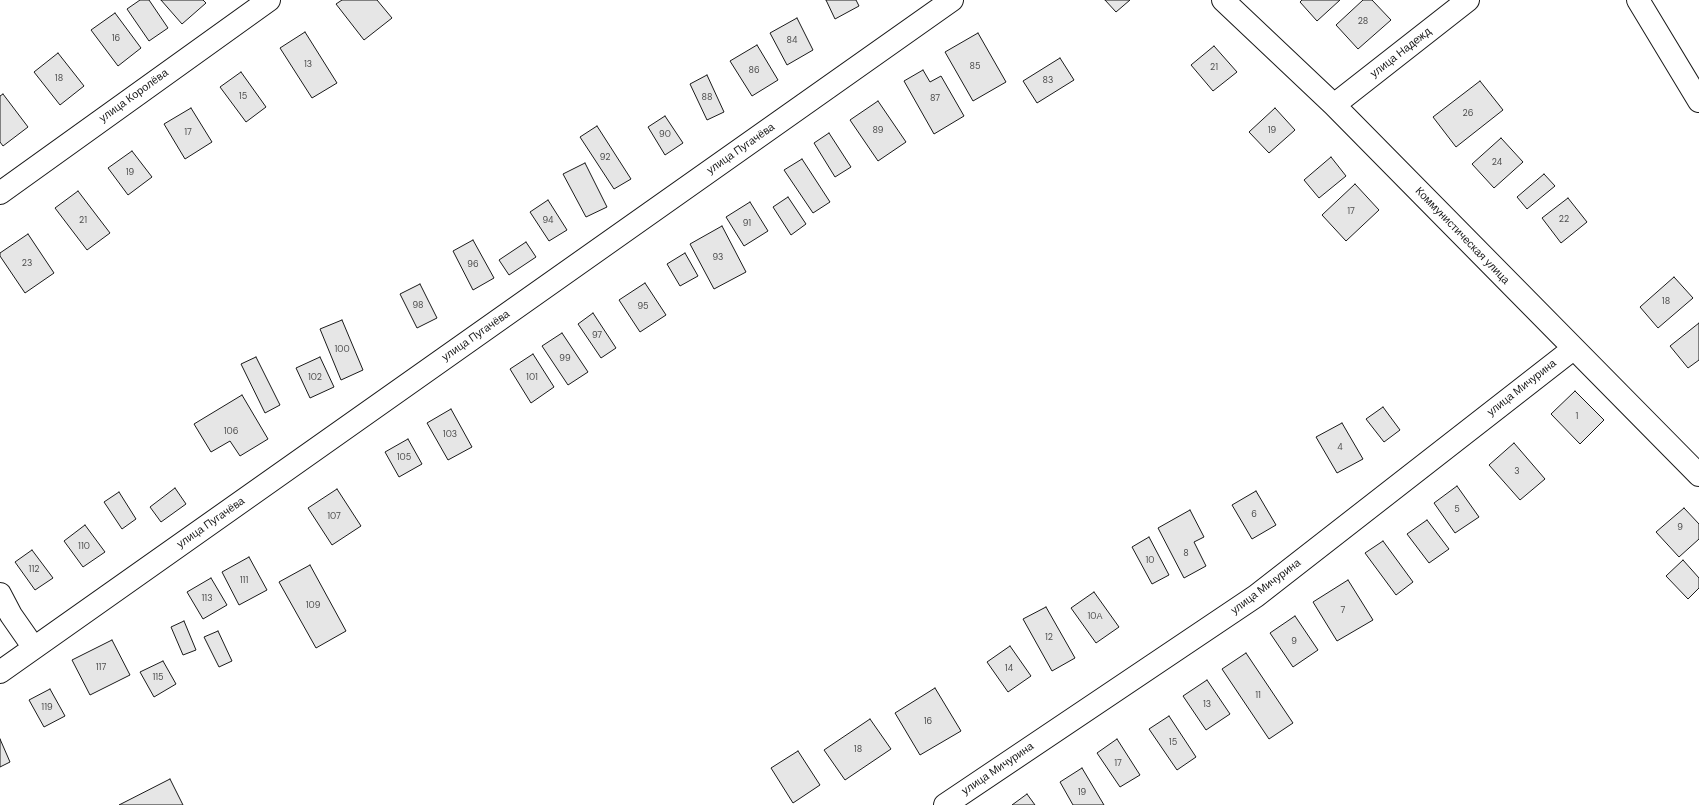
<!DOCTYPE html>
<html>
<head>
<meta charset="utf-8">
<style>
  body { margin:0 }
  canvas { display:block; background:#fff }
</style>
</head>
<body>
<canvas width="1699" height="805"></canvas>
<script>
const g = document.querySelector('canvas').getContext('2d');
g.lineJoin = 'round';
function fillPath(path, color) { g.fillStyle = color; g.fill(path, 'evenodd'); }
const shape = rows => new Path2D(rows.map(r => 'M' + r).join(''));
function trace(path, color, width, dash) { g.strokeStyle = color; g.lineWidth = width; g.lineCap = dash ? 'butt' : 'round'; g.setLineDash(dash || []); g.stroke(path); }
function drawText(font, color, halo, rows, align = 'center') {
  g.font = font + ' "DM Sans",sans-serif'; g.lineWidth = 3; g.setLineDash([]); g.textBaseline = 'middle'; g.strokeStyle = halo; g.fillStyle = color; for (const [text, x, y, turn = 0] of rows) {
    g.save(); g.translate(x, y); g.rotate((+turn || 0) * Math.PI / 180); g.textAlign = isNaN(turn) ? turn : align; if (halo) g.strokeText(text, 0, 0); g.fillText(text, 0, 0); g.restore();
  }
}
const building = shape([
  [140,0,149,0,168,28,149,41,127,9,140,0],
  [161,0,203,0,206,3,182,24,161,0],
  [342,0,377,0,392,18,364,40,336,4,342,0],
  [826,0,856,0,859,6,835,19,826,0],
  [1105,0,1130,0,1116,12,1105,0],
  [1302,0,1340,0,1317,21,1300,2,1302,0],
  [1363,0,1372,0,1391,20,1358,49,1336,25,1363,0],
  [115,13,141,48,118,66,91,30,115,13],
  [797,18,813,50,787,65,770,33,797,18],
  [305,32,337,83,312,98,280,48,305,32],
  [978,33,1006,82,973,101,945,52,978,33],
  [757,45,778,80,752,96,730,61,757,45],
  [1214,46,1237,72,1213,91,1191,65,1214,46],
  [58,53,84,86,60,105,34,72,58,53],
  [1060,58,1074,80,1037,103,1023,81,1060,58],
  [923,70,930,82,941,76,964,116,934,134,904,81,923,70],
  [241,72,266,107,246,122,220,87,241,72],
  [707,75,724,112,707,120,690,84,707,75],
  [1480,81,1503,110,1456,147,1433,117,1480,81],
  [3,94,28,127,3,146,0,142,0,96,3,94],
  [878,101,906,142,878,161,850,120,878,101],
  [191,108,212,142,185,159,164,124,191,108],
  [1275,108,1295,130,1269,153,1249,132,1275,108],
  [665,116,683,143,665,155,648,127,665,116],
  [597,126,631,179,614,189,580,137,597,126],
  [829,133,851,167,835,177,814,143,829,133],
  [1501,138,1523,162,1494,188,1472,164,1501,138],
  [132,151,152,177,128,195,108,168,132,151],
  [1331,157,1346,176,1319,198,1304,180,1331,157],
  [802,159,830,202,813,213,784,170,802,159],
  [585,163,607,207,586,217,563,174,585,163],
  [1544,174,1555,186,1527,209,1517,197,1544,174],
  [1355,184,1379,210,1346,241,1322,215,1355,184],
  [78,191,110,233,87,250,55,208,78,191],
  [788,197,806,224,791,235,773,207,788,197],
  [1568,198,1587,222,1561,243,1542,218,1568,198],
  [548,200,567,230,549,241,530,212,548,200],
  [750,202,768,231,744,246,726,217,750,202],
  [722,226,746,272,714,289,690,244,722,226],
  [28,234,54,273,25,293,0,256,0,253,28,234],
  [473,240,494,278,473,290,453,251,473,240],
  [526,242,536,257,509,275,499,260,526,242],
  [685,253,698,276,680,286,667,264,685,253],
  [1674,277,1693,298,1658,328,1640,307,1674,277],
  [645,283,666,315,640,332,619,300,645,283],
  [420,284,437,318,417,328,400,294,420,284],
  [593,313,616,348,601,358,578,324,593,313],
  [342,320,363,370,341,380,320,329,342,320],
  [1699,323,1699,360,1688,368,1670,346,1699,323],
  [562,333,588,372,568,385,542,346,562,333],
  [533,354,554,387,531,403,510,369,533,354],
  [256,357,280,405,265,413,241,364,256,357],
  [320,357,334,387,310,398,296,368,320,357],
  [1575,391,1604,420,1580,444,1551,414,1575,391],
  [242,395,268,439,240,456,230,441,211,452,194,424,242,395],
  [1383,407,1400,430,1384,442,1366,419,1383,407],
  [451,409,472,447,448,460,427,423,451,409],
  [1342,423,1363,459,1337,473,1316,437,1342,423],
  [408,439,422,464,399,477,385,452,408,439],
  [1514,443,1545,479,1520,500,1489,465,1514,443],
  [1457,486,1479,517,1455,533,1434,503,1457,486],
  [175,488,186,504,161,522,150,507,175,488],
  [337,489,361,526,332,545,308,508,337,489],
  [1256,491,1276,525,1252,539,1232,505,1256,491],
  [119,492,136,519,122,529,104,502,119,492],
  [1684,508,1699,524,1699,539,1679,557,1656,532,1684,508],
  [1190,510,1204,537,1194,542,1206,566,1184,578,1158,528,1190,510],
  [1427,520,1449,549,1429,563,1407,534,1427,520],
  [85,525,105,552,83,567,64,541,85,525],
  [1149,537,1169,575,1152,584,1132,547,1149,537],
  [1383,541,1413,582,1396,595,1365,553,1383,541],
  [32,550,53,578,35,590,15,562,32,550],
  [249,557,267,590,239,605,222,572,249,557],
  [1683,560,1699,578,1699,588,1688,599,1666,576,1683,560],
  [310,565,346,631,316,648,279,582,310,565],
  [211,578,227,605,203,619,187,592,211,578],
  [1348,580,1373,620,1337,641,1313,602,1348,580],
  [1094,592,1119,627,1096,643,1071,608,1094,592],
  [1046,607,1075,658,1052,671,1023,619,1046,607],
  [1295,616,1318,650,1293,667,1270,633,1295,616],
  [184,621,196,650,183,655,171,627,184,621],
  [218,631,232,661,219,667,204,637,218,631],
  [112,640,130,675,90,695,72,660,112,640],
  [1010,646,1031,676,1008,692,987,662,1010,646],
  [1246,653,1293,723,1269,739,1222,669,1246,653],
  [163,661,176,684,154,697,140,672,163,661],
  [1207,680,1230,714,1206,730,1183,696,1207,680],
  [935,688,961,731,920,755,895,713,935,688],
  [50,689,65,716,44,727,29,700,50,689],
  [1169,716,1196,757,1177,770,1149,729,1169,716],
  [870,719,891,749,845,780,824,750,870,719],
  [0,739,10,762,0,767,0,739],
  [1117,739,1140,775,1120,787,1097,753,1117,739],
  [798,751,820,785,793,803,771,768,798,751],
  [1082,768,1104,805,1073,805,1060,782,1082,768],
  [170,779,183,805,119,805,170,779],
  [1027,794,1035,805,1012,805,1027,794]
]);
fillPath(building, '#e6e6e6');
trace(building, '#1a1a1a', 1);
const minor = shape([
  [1223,0,1334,105,1699,475],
  [1638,0,1699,101],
  [1334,105,1468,0],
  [0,193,269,0],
  [0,594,11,615,34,648],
  [0,672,952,0],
  [945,805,1256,596,1573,349]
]);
trace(minor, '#1a1a1a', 24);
trace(minor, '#fff', 22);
drawText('9px', '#4d4d4d', null, [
  ["28",1363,22],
  ["16",116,39],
  ["84",792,41],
  ["13",308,65],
  ["85",975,67],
  ["21",1214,68],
  ["86",754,71],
  ["18",59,79],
  ["83",1048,81],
  ["15",243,97],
  ["88",707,98],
  ["87",935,99],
  ["26",1468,114],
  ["89",878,131],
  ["19",1272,131],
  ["17",188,133],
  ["90",665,135],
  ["92",605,158],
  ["24",1497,163],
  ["19",130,173],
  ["17",1351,212],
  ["22",1564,220],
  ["21",83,221],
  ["94",548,221],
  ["91",747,224],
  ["93",718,258],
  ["23",27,264],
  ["96",473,265],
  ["18",1666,302],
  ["98",418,306],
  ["95",643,307],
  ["97",597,336],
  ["100",342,350],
  ["99",565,359],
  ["102",315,378],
  ["101",532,378],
  ["1",1577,417],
  ["106",231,432],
  ["103",450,435],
  ["4",1340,448],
  ["105",404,458],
  ["3",1517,472],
  ["5",1457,510],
  ["6",1254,515],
  ["107",334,517],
  ["9",1680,528],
  ["110",84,547],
  ["8",1186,554],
  ["10",1150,561],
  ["112",34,570],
  ["111",244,581],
  ["113",207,599],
  ["109",313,606],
  ["7",1343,611],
  ["10А",1095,617],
  ["12",1049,638],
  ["9",1294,642],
  ["117",101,668],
  ["14",1009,669],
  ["115",158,678],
  ["11",1258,696],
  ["13",1207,705],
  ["119",47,708],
  ["16",928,722],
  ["15",1173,743],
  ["18",858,750],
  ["17",1118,764],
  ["19",1082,793]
]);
drawText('11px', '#1a1a1a', '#fff', [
  ["улица Надежд",1401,53,-38],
  ["улица Королёва",134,96,-36],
  ["улица Пугачёва",741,149,-35],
  ["Коммунистическая улица",1462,236,46],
  ["улица Пугачёва",476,336,-35],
  ["улица Мичурина",1522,388,-38],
  ["улица Пугачёва",211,523,-35],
  ["улица Мичурина",1266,587,-37],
  ["улица Мичурина",998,769,-34]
]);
</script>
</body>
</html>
